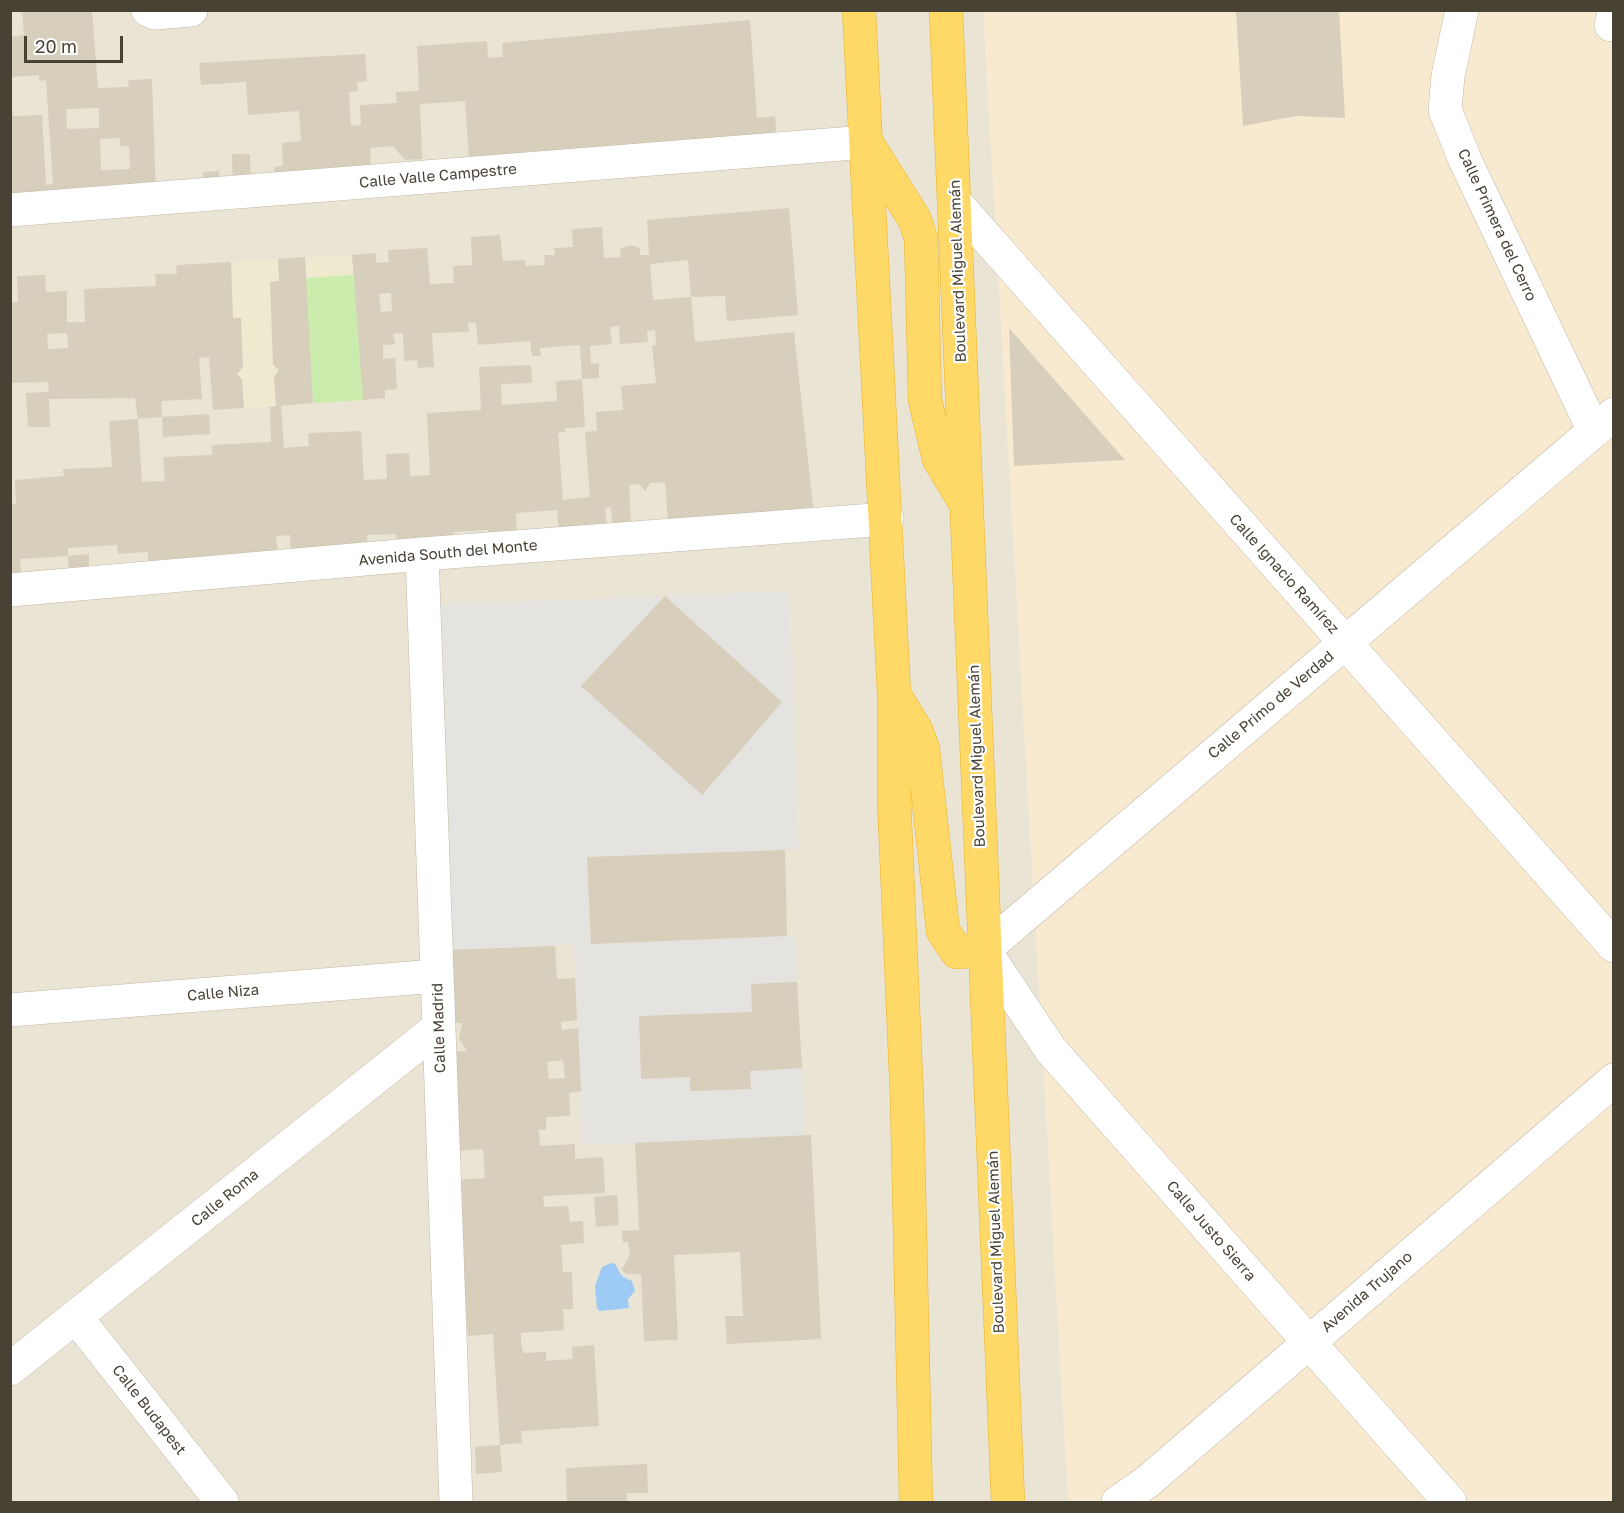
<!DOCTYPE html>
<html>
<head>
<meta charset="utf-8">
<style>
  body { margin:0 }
  #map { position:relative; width:1624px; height:1513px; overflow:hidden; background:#f5f1e6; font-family:"Golos Text",sans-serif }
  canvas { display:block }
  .frame { position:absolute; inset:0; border:12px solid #484235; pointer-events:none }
  .scale { position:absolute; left:24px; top:36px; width:99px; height:27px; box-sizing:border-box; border:3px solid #484235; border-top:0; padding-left:8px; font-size:18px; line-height:21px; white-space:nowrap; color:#484235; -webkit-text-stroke:4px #fff; paint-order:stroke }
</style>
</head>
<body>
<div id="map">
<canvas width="1624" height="1513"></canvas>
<div class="frame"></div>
<div class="scale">20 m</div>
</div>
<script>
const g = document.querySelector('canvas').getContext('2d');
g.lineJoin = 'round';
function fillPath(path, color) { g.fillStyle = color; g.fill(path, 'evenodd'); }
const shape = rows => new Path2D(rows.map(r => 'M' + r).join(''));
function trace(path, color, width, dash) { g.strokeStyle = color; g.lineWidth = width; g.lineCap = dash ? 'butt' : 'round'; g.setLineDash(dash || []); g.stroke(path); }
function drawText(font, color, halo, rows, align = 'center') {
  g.font = font + ' "Golos Text",sans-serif'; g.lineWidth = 4.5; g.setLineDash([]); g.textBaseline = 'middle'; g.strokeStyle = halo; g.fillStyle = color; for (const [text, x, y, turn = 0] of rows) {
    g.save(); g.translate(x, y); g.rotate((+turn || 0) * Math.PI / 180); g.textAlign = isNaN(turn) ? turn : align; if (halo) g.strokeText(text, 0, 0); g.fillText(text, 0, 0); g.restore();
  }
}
fillPath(shape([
  [11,11,1613,11,1613,1502,11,1502]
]), '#e9e4d4');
fillPath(shape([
  [983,11,1613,11,1613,1502,1068,1502]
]), '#f8ead0');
fillPath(shape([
  [352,255,363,400,213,410,203,264]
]), '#efe9cf');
fillPath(shape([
  [354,275,363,400,313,403,306,278]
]), '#caecac');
fillPath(shape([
  [788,591,799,849,587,858,591,944,795,936,797,982,751,984,752,1012,639,1016,641,1079,690,1077,691,1091,751,1089,750,1071,802,1068,804,1136,583,1145,574,945,449,950,434,605]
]), '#e5e3df');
fillPath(shape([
  [611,1263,615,1264,622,1276,632,1281,635,1291,628,1299,629,1308,600,1311,597,1309,595,1286,602,1267]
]), '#9ecbf6');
fillPath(shape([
  [22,10,92,10,98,88,129,87,128,80,152,79,156,200,10,216,10,109,12,109,13,116,42,115,46,185,53,184,46,80,39,81,39,75,10,77,10,37,24,35],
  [99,108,99,128,67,129,66,109],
  [120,138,120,146,129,146,130,169,101,170,100,139],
  [1236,10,1339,10,1345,118,1296,116,1243,126],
  [750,20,757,118,775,116,777,143,470,173,465,101,420,104,422,159,405,160,393,146,370,148,371,170,276,183,274,167,283,166,282,143,301,141,299,111,248,115,246,82,201,85,199,63,365,54,367,81,357,82,358,91,349,92,351,126,361,125,360,105,397,103,396,92,419,91,417,46,487,41,488,58,503,57,502,43],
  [232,154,250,154,251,192,233,192],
  [219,171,220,192,204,192,203,172],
  [789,208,798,315,727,321,725,296,691,297,688,260,650,264,653,300,691,297,695,342,794,332,813,507,668,521,665,482,650,483,645,491,639,484,629,485,631,523,612,525,611,507,605,508,607,526,559,530,557,510,516,513,517,535,489,537,488,530,453,532,454,545,397,548,396,534,367,535,368,552,291,558,290,535,276,536,278,560,148,565,148,552,118,554,117,545,68,548,68,556,20,559,22,586,10,587,10,504,16,504,15,480,64,476,63,469,112,467,109,421,138,419,142,482,165,481,163,457,212,455,212,445,271,442,270,407,276,406,274,377,279,370,273,365,270,282,279,281,278,259,305,257,313,403,281,406,284,448,309,446,308,433,361,431,364,480,387,479,386,454,409,453,410,476,430,475,427,413,481,410,479,367,531,365,532,383,501,384,502,405,557,401,556,381,582,379,580,345,540,348,541,356,532,356,530,341,478,345,476,323,468,323,469,332,432,333,434,367,418,368,417,360,404,361,403,333,393,334,395,344,383,345,383,359,395,358,397,389,385,390,385,398,363,400,352,255,376,253,376,263,389,262,388,250,427,248,430,284,454,283,453,266,472,265,471,237,500,235,503,261,525,260,526,266,545,265,544,255,555,255,554,248,573,247,572,229,602,227,604,258,621,257,620,249,630,245,640,248,640,255,649,255,647,220],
  [391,293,392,311,381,312,379,294],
  [619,326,620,344,648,342,647,331,655,330,656,345,652,346,656,383,621,386,623,410,596,412,597,431,585,432,590,497,563,500,558,433,565,432,565,428,585,427,582,379,599,378,599,363,591,364,590,346,612,344,610,327],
  [231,262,233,318,241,318,243,367,237,374,242,379,244,408,213,410,209,357,199,358,202,399,161,401,162,417,138,419,135,398,49,399,50,427,28,427,26,393,49,392,48,382,10,383,10,302,18,302,17,276,45,275,46,292,67,291,67,322,85,322,84,289,156,286,155,274,177,274,176,265],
  [67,333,68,348,48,349,47,334],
  [1009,328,1125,460,1014,466],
  [209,414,210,434,163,437,162,417],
  [89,554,89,573,69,574,68,556],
  [665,596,782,702,702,795,581,686],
  [785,850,787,936,591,944,587,857],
  [555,946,557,979,575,978,577,1020,561,1022,562,1030,578,1028,581,1091,569,1093,570,1116,546,1117,546,1130,539,1130,540,1146,575,1144,575,1159,603,1157,605,1193,543,1196,544,1207,568,1206,570,1222,583,1221,584,1243,561,1245,563,1272,572,1272,573,1309,563,1309,564,1330,521,1333,521,1343,523,1353,546,1352,546,1361,573,1359,572,1347,594,1345,599,1426,521,1431,522,1443,500,1445,493,1334,468,1336,457,1180,485,1178,483,1149,456,1151,450,1052,467,1051,459,1039,462,1023,450,1023,449,950],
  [563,1060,565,1078,549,1079,547,1062],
  [797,982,802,1068,750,1071,751,1089,690,1091,690,1077,641,1079,639,1016,752,1012,751,984],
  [811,1135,821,1339,727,1344,725,1316,743,1316,740,1252,674,1255,678,1340,644,1341,641,1274,626,1274,621,1269,625,1265,630,1254,628,1242,623,1242,622,1231,639,1230,635,1143],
  [617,1195,619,1225,596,1227,594,1197],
  [500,1445,502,1472,476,1474,475,1447],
  [647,1464,648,1493,627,1493,627,1502,567,1502,566,1468]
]), '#d7cebb');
const minor = shape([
  [148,10,155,13,191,10],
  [1462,10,1448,76,1445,110,1465,160,1594,431],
  [1611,25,1614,13],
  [955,202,1614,946],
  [10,210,866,142],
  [422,554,456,1502],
  [10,590,422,554,887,519],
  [10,1010,436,976],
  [76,1317,222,1502],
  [10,1369,439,1027],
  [1118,1502,1147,1482,1614,1080],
  [1450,1502,1051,1050,984,950,1614,414]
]);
const highway = shape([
  [859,10,894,694,894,799,907,1100,916,1502],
  [946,10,1008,1502],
  [868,145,915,220,921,239,925,400,939,459,966,504],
  [894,694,916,730,923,749,943,931,957,952,984,950]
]);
trace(minor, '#c1baa8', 34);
trace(highway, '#eab42b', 34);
trace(minor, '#fff', 33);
trace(highway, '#ffd967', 33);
drawText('15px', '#484235', '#fff', [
  ["Calle Valle Campestre",438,176,-5],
  ["Calle Primera del Cerro",1497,225,65],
  ["Boulevard Miguel Alemán",958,271,-92],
  ["Avenida South del Monte",448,553,-5],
  ["Calle Ignacio Ramírez",1284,574,48],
  ["Calle Primo de Verdad",1271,705,-40],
  ["Boulevard Miguel Alemán",977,756,-92],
  ["Calle Niza",223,993,-5],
  ["Calle Madrid",439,1028,-92],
  ["Calle Roma",225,1198,-39],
  ["Calle Justo Sierra",1211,1231,49],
  ["Boulevard Miguel Alemán",996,1242,-92],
  ["Avenida Trujano",1367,1292,-41],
  ["Calle Budapest",149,1410,52]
]);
</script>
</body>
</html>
